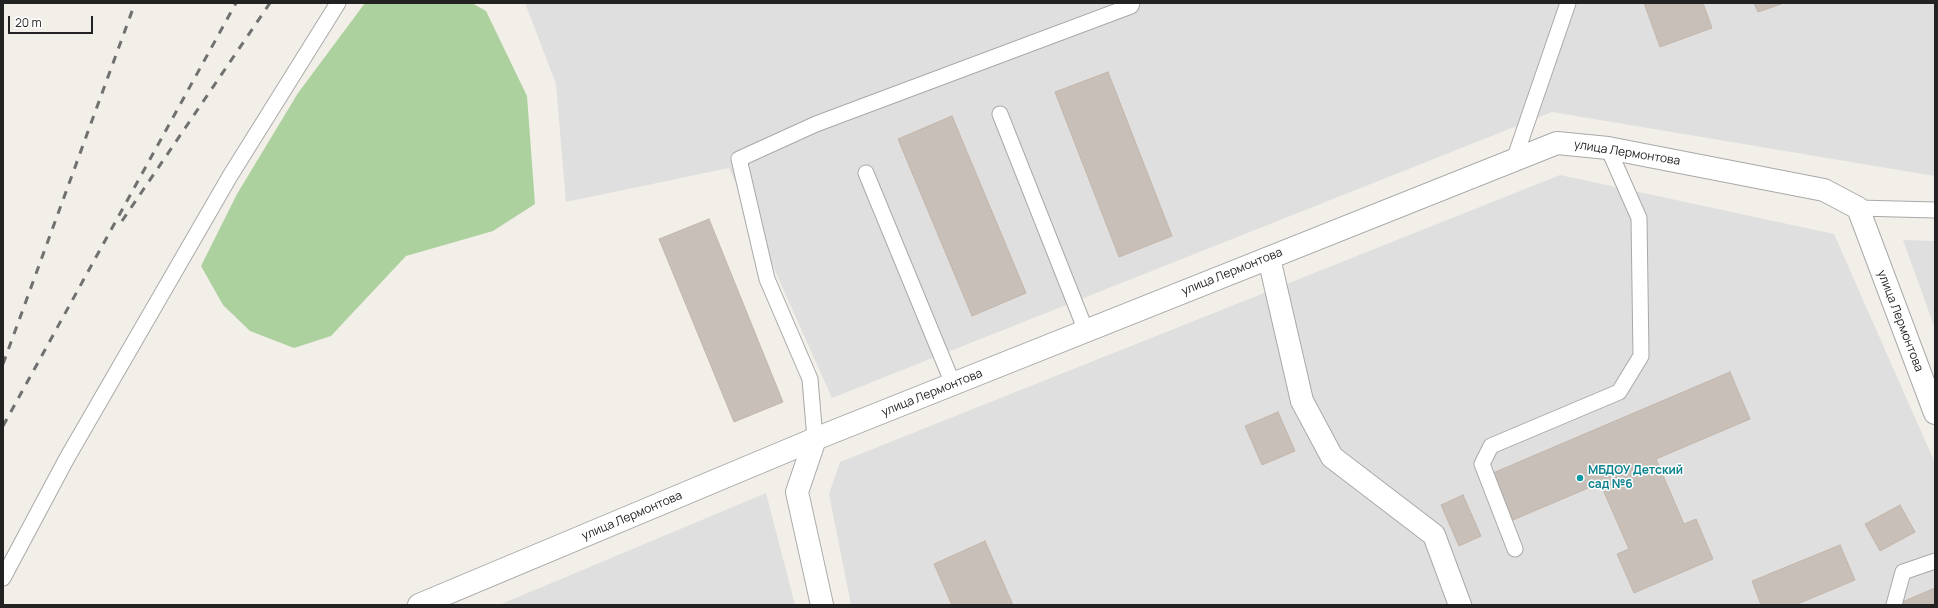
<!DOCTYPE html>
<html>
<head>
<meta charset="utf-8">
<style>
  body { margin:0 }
  #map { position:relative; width:1938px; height:608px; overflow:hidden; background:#f2efe9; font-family:Manrope,sans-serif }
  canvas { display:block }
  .frame { position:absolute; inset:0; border:4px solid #222; pointer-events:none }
  .scale { position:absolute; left:8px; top:16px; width:85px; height:18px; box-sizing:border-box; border:2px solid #222; border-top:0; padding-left:5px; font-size:12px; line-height:14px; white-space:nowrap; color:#222; -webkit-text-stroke:3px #fff; paint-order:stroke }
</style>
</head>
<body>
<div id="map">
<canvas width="1938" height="608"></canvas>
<div class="frame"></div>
<div class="scale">20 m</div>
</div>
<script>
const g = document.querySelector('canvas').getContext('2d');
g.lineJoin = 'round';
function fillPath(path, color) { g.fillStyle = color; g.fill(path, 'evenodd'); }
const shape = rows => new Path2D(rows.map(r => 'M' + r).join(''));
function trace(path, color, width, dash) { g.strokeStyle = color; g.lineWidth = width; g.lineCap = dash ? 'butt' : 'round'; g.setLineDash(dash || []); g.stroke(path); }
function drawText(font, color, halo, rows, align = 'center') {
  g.font = font + ' Manrope,sans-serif'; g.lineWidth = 3; g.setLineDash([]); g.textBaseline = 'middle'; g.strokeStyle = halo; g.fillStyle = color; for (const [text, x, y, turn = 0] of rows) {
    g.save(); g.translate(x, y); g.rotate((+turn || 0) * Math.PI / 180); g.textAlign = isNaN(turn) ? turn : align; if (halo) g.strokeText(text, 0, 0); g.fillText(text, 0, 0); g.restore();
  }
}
fillPath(shape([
  [525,3,1935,3,1935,176,1552,112,832,398,729,168,566,202,556,84],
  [1560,175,1834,234,1935,463,1935,605,851,605,829,494,840,462],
  [1903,240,1935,241,1935,329],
  [766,493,795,605,499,605]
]), '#e0dfdf');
fillPath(shape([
  [365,3,472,3,486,11,527,96,535,204,493,231,406,256,331,336,294,348,250,331,223,305,201,266,237,194,298,93]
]), '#add19e');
const building = shape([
  [1644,3,1703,3,1712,28,1660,47,1644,3],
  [1754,3,1784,3,1758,12,1754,3],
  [1108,72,1172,236,1119,257,1055,92,1108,72],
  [952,116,1026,293,972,316,898,139,952,116],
  [709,219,783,402,734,422,659,239,709,219],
  [1730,372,1750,419,1656,459,1684,524,1696,519,1713,559,1634,593,1617,554,1629,549,1600,483,1513,520,1493,473,1730,372],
  [1278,412,1295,451,1262,465,1245,426,1278,412],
  [1463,495,1481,536,1459,546,1441,505,1463,495],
  [1900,505,1915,532,1880,551,1865,524,1900,505],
  [985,541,1013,605,952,605,934,564,985,541],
  [1840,545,1855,580,1795,605,1761,605,1752,581,1840,545],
  [1935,588,1935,605,1904,605,1902,602,1935,588]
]);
fillPath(building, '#c7bfb8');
trace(building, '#c4b6ab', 1);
const lane = shape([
  [1000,114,1086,331],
  [1514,160,1568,3],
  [866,173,953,384],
  [1858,208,1935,210],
  [815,439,810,379,767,279,739,159,816,124,1131,6,1132,3],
  [1515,549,1482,464,1491,446,1619,392,1641,356,1639,218,1608,148],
  [3,578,67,458,230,176,338,3],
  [1894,605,1903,572,1935,561]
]);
const street = shape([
  [1269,258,1302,401,1332,457,1434,535,1460,605],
  [815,439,797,492,822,605],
  [419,605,815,439,1557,143,1608,148,1824,190,1858,208,1935,413]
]);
trace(lane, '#a9a9a9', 17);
trace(street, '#a9a9a9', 24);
trace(lane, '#fff', 15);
trace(street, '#fff', 22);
trace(shape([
  [122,221,270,3],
  [3,364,135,3],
  [3,426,236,3]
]), '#707070', 3, [8, 8]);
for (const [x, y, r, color] of [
  [1580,478,4,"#0f9aa8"]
]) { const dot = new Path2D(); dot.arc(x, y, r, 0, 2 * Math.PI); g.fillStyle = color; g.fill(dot); trace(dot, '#fff', 1.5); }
drawText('12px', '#222', '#fff', [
  ["улица Лермонтова",1627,153,9],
  ["улица Лермонтова",1232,272,-22],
  ["улица Лермонтова",1900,321,69],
  ["улица Лермонтова",932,393,-22],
  ["улица Лермонтова",632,516,-23]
]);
drawText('bold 12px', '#0d838f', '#fff', [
  ["МБДОУ Детский",1588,471],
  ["сад №6",1588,485]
], 'left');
</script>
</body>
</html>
